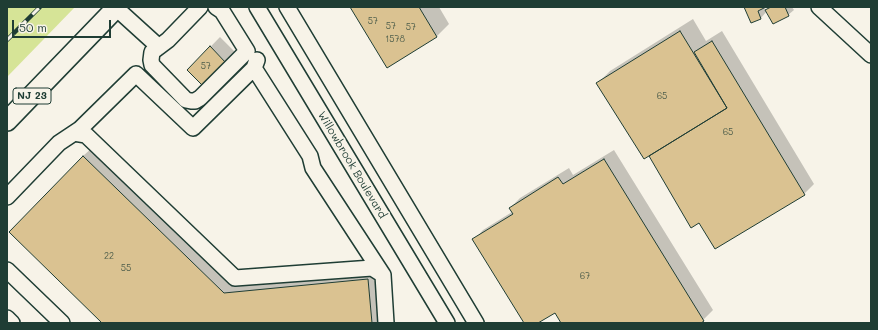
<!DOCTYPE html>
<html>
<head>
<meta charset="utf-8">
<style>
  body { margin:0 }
  #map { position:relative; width:878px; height:330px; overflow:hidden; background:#f7f3e8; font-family:Mali,sans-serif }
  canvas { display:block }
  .frame { position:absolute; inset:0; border:8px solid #1f3d34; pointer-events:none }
  .scale { position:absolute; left:12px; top:20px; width:99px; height:18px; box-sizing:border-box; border:2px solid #1f3d34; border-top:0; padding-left:5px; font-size:12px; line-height:14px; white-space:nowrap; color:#1f3d34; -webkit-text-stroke:3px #f7f3e8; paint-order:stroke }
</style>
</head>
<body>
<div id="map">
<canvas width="878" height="330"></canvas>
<div class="frame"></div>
<div class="scale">50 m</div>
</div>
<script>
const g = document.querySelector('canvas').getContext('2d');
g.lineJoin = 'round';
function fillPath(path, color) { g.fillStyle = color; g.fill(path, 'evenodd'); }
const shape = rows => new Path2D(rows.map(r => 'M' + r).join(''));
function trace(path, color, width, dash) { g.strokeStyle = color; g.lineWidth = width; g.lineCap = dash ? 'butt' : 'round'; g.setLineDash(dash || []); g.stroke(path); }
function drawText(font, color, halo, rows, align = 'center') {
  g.font = font + ' Mali,sans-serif'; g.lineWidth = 3.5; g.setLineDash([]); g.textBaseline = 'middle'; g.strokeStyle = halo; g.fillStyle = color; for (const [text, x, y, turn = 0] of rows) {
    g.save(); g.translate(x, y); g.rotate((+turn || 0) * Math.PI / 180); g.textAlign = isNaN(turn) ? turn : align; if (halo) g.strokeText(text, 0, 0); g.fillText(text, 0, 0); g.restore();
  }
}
fillPath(shape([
  [7,7,75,7,7,77]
]), '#d6e497');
fillPath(shape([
  [352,7,439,7,449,24,436,37],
  [745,7,764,7,766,11,770,7,792,7,794,10,788,15,767,11,761,18,752,22],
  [693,19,706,41,722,31,814,184,804,194,700,222,692,226,649,155,598,83,610,71],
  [220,37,235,52,203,85,188,70],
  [93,147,234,284,377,269,383,323,103,323,83,156],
  [614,150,713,310,703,320,699,323,562,323,555,311,536,323,525,323,474,240,483,230,512,212,510,208,520,198,569,168,573,175]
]), '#0003');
const building = shape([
  [350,7,419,7,437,37,387,68,350,7],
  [744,7,766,7,758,11,761,19,751,23,744,7],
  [771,7,785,7,789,16,773,24,765,10,771,7],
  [680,31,727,108,644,159,596,83,680,31],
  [712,41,805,195,715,249,699,223,691,228,649,156,727,108,694,52,712,41],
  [210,46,226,63,203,86,187,70,210,46],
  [83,156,224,293,368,279,372,323,102,323,9,232,83,156],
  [604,159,704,321,701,323,561,323,555,313,538,323,524,323,472,239,513,214,509,208,558,177,563,184,604,159]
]);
fillPath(building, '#dac291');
trace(building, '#1f3d34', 1);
const minor = shape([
  [200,7,168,40,152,52,151,60,152,65,186,100,191,101,195,101,200,98,247,51,222,11,216,7],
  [257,7,447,323],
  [287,7,476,323],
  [819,7,871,55],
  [116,8,159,47],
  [254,68,310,156,313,168,383,275,386,323],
  [74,133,86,135,235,278,372,268,383,275],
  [7,197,59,143,80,129,136,74,193,128,254,68,257,60],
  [7,270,62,323],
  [7,318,12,323]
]);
const major = shape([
  [7,121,117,7]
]);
trace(minor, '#1f3d34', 18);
trace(major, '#1f3d34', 22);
trace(minor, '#f7f3e8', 15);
trace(major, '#f7f3e8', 19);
const rail = shape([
  [7,40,40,7]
]);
trace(rail, '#1f3d34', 4.5);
trace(rail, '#f7f3e8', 3, [9]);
drawText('9px', '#4e5e4b', null, [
  ["57",373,21],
  ["57",391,26],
  ["57",411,27],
  ["1578",395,39],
  ["57",206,66],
  ["65",662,96],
  ["65",728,132],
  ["22",109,256],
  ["55",126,268],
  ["67",585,276]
]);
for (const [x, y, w] of [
  [32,96,38]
]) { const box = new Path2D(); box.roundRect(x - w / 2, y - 8, w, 16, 3); g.fillStyle = '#f7f3e8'; g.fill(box); trace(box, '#1f3d34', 1); }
drawText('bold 10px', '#1f3d34', null, [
  ["NJ 23",32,96]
]);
drawText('11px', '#1f3d34', '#f7f3e8', [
  ["Willowbrook Boulevard",352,165,59]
]);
</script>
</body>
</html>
